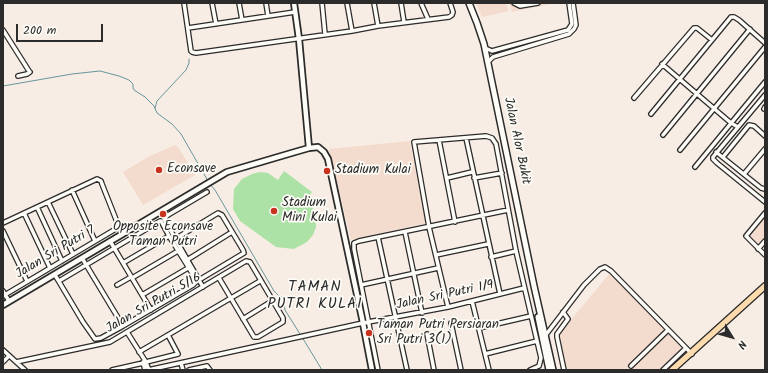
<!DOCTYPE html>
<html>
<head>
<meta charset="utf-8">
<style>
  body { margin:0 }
  #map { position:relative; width:768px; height:373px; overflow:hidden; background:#f8ede4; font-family:Kalam,sans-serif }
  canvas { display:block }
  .frame { position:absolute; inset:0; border:4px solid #2b2b2b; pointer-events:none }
  .north { position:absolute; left:712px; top:317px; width:40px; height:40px; -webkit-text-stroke:3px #fdfcf7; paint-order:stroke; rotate:127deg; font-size:11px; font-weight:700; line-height:16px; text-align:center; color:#2b2b2b }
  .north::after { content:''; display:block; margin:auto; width:14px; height:18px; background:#2b2b2b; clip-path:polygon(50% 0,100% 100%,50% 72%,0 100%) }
  .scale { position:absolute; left:16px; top:24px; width:87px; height:18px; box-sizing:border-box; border:2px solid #2b2b2b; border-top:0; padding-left:5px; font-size:12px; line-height:14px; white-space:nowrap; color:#2b2b2b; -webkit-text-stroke:3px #fdfcf7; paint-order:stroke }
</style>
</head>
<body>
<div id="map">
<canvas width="768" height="373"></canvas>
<div class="frame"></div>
<div class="north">N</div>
<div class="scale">200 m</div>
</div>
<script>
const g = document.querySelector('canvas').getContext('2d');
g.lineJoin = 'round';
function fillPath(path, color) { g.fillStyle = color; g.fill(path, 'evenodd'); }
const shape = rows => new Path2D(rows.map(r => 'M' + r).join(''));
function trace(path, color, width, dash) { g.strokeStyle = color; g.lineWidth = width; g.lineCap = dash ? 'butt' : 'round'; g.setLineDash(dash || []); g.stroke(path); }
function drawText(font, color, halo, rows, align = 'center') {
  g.font = font + ' Kalam,sans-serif'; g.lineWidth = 3.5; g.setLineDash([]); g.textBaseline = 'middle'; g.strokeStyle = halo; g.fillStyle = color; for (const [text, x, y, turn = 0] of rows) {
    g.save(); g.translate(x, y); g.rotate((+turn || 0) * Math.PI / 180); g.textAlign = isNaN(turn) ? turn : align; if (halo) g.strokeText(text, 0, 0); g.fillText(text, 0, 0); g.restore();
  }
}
fillPath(shape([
  [476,3,506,3,509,11,482,17],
  [509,3,556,3,512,12],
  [410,141,426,223,351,240,329,149],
  [175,145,178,147,195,174,195,175,143,205,123,172,148,157],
  [765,214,765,250,749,235],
  [116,244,155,309,150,311,111,247],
  [610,273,663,327,685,348,661,370,566,370,559,334]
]), '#f3dccd');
fillPath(shape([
  [284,171,312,192,306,202,313,208,315,214,316,227,313,235,307,242,294,249,276,247,240,221,233,209,234,189,242,179,252,174,260,172,268,173,278,180]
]), '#ace2a5');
trace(shape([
  [3,86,72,74,100,71,119,76,129,80,133,84,133,88,134,90,145,97,154,106,157,113,172,124,181,134,208,181],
  [155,108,157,101,186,70,189,63,189,59],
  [210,184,215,190,274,291,279,296,283,297,285,310,300,334],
  [302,337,322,370]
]), '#66969c', 1);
const minor = shape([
  [184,3,191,51,192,52,196,53,352,31,378,26,449,17,452,15,453,12,450,3],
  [212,3,216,24],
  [239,3,242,20],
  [266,3,268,16],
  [322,3,325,34],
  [347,3,352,31],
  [374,3,378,26],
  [401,3,404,22],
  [421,3,428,19],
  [514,3,520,6,538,3],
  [188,28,295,12],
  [3,30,29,71,30,72,27,74,18,76],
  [485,48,492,51,568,30,572,24,569,3],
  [488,62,493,57,569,34,574,29,576,25,573,3],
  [662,64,731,123,738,127],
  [765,95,713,157,713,159,717,163,765,202],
  [634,98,694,28,697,28,712,40],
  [764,109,765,107],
  [651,114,731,17,734,17,739,20,765,43],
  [663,135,750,29],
  [466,138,500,294],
  [439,140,455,222],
  [680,150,765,47],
  [716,152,761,188,765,189],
  [723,157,749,125,754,126,765,136],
  [695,167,765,82],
  [744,174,765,149],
  [447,178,472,172],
  [474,178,502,173],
  [72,190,95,241],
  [48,202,73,254],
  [37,207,62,261],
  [24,213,50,268],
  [765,213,746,236,765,255],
  [3,223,97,179,101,181,102,184,119,227,124,233],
  [3,231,27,281],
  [405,232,422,313],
  [378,237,407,370],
  [175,239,218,213,222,215,243,250,244,253,199,280],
  [110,241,151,310],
  [758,249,765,241],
  [436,255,488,244],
  [491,257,516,251],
  [82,258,123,326],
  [187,260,232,232],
  [123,263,169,236],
  [55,275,83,322,95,339,101,338,123,326,193,285,197,281,169,236,161,221,160,221,59,281],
  [132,278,178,251],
  [117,285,131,277],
  [361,285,438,268],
  [203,287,164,219,168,215,207,192],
  [3,291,9,301],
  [142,295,188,268],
  [3,296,119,227],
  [472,301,489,370],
  [448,307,429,227,414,142,486,136,492,138,496,144,516,251,541,358,539,366,530,370],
  [563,312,568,319,557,334,557,337,564,370],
  [243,319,272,301],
  [451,323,461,370],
  [479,328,531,316],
  [127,332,146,362,149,370],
  [427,334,434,370],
  [545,336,584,285,600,269,605,267,611,271,692,354],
  [3,350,25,370],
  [139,352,260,281],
  [485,354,537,341],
  [3,362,9,356],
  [16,362,110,342,246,261,250,262,283,318,283,322,258,337,254,337,219,278],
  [143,362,145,370],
  [146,362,178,354,168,335],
  [181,363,183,370],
  [631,366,668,330],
  [112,370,143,363],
  [148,370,363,323,448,307,524,288],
  [189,370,207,366,210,370],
  [378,370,354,249,354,243,359,241,508,210],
  [663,370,686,348]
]);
const tertiary = shape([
  [294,3,299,39,309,148],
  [3,305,227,172,295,152,309,148,318,147,324,152,328,159,362,318,372,370]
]);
const secondary = shape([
  [469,3,477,23,484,44,534,286,553,370],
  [538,317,549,370]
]);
const trunk = shape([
  [672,370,765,286]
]);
trace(minor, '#2b2b2b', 6);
trace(tertiary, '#2b2b2b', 8);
trace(secondary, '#2b2b2b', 8);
trace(trunk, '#2b2b2b', 8);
trace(minor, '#fdfcf7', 3.5);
trace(tertiary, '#fdfcf7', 4.5);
trace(secondary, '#fdfcf7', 5);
trace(trunk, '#fedbac', 5.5);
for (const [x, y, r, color] of [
  [159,170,4,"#c8321e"],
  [327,171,4,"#c8321e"],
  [274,211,4,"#c8321e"],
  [163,214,4,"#c8321e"],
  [369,333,4,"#c8321e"]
]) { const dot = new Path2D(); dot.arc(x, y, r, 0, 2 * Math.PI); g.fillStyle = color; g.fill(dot); trace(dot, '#fdfcf7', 1.5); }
drawText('13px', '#2b2b2b', '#fdfcf7', [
  ["Jalan Alor Bukit",516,141,78],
  ["Jalan Sri Putri 7",56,253,-31],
  ["Jalan Sri Putri 1/9",445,296,-12],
  ["Jalan Sri Putri 5/16",154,304,-30]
]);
drawText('13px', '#2b2b2b', '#fdfcf7', [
  ["Econsave",167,170],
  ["Stadium Kulai",335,171],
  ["Stadium",282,204],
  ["Mini Kulai",282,219],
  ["Opposite Econsave",163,228,"center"],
  ["Taman Putri",163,243,"center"],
  ["Taman Putri Persiaran",377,326],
  ["Sri Putri 3(1)",377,341]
], 'left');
g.letterSpacing = '1px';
drawText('15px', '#2b2b2b', '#fdfcf7', [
  ["TAMAN",315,288],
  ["PUTRI KULAI",315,305]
]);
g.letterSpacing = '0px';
</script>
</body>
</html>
